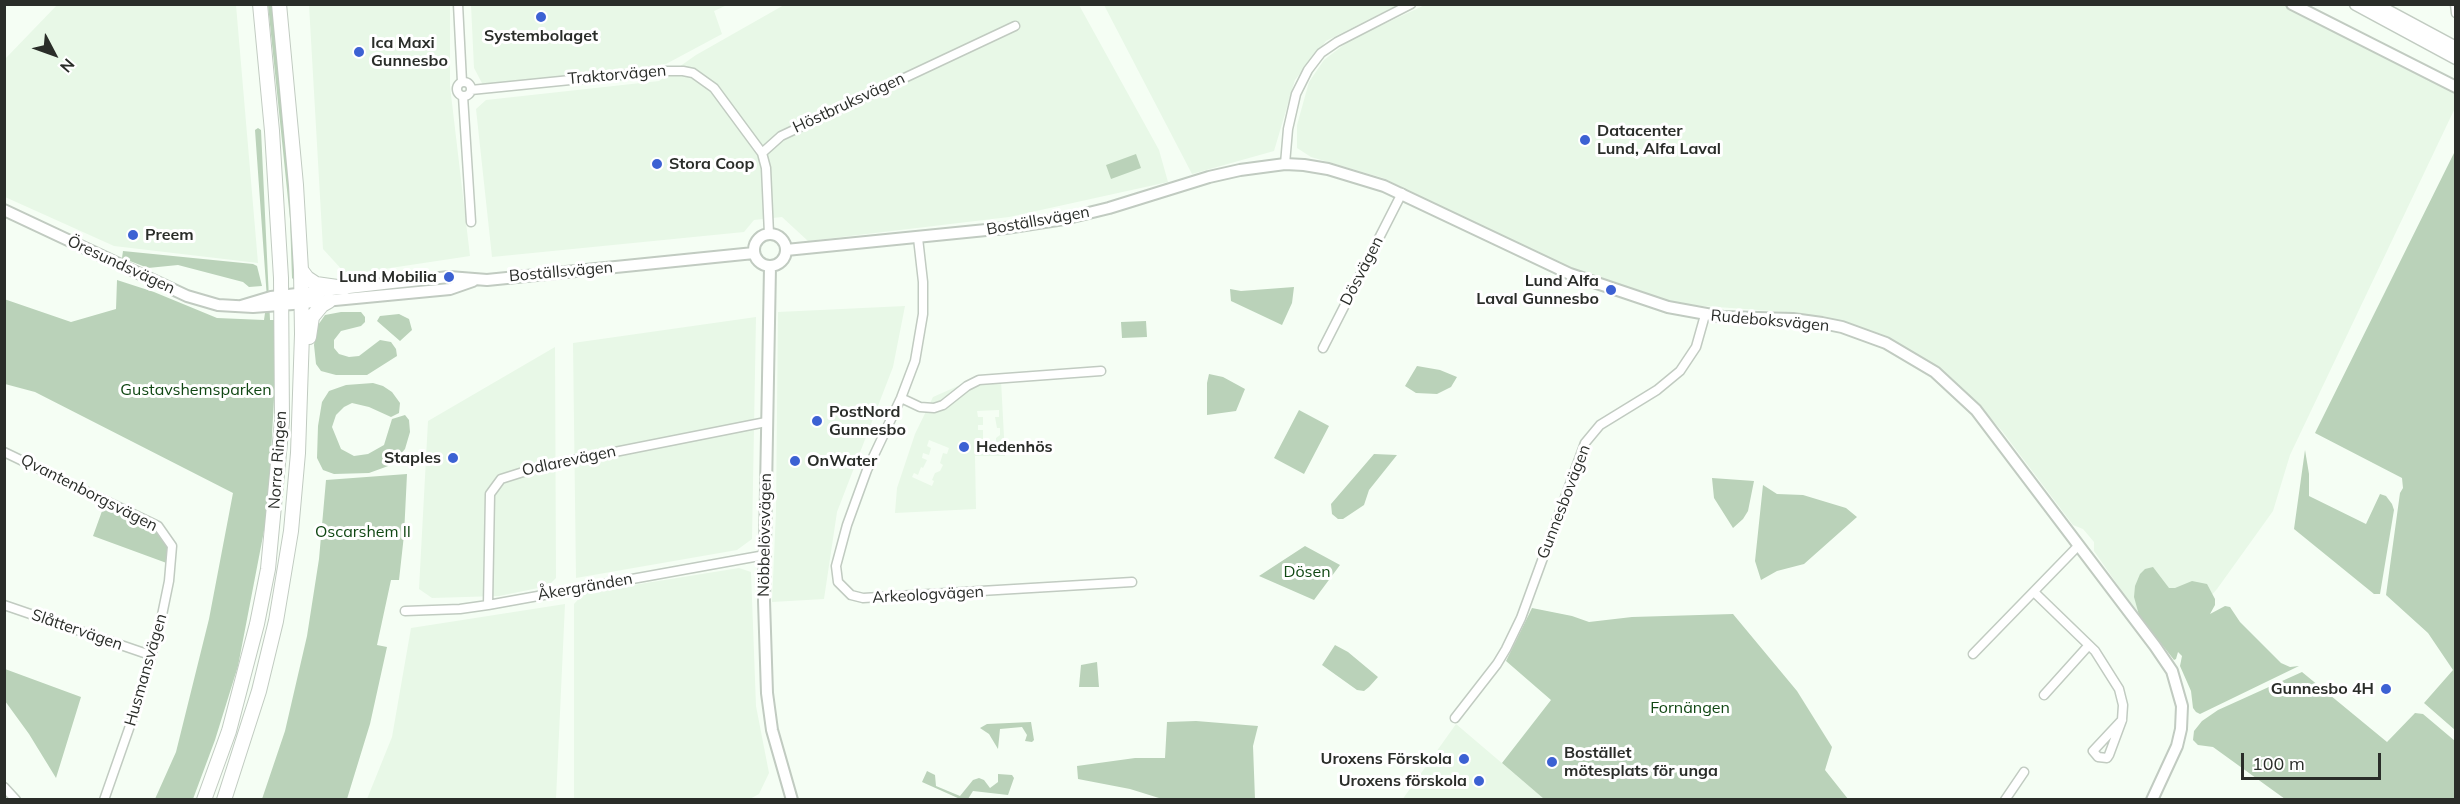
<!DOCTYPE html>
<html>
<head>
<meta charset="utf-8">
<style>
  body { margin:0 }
  #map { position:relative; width:2460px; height:804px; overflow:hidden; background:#f5fef4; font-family:Mulish,sans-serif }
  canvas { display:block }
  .frame { position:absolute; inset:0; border:6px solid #2a2d29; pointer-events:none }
  .north { position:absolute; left:24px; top:24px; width:60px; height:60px; -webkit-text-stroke:4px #fff; paint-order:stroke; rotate:131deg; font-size:16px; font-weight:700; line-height:24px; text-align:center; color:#2a2d29 }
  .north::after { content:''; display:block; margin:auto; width:21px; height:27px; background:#2a2d29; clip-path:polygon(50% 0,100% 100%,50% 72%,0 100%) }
  .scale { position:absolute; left:2241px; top:753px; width:140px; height:27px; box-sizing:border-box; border:3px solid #2a2d29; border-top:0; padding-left:8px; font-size:18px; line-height:21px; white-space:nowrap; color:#2a2d29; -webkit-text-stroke:4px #fff; paint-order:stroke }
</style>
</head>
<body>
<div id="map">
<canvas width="2460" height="804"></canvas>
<div class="frame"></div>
<div class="north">N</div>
<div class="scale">100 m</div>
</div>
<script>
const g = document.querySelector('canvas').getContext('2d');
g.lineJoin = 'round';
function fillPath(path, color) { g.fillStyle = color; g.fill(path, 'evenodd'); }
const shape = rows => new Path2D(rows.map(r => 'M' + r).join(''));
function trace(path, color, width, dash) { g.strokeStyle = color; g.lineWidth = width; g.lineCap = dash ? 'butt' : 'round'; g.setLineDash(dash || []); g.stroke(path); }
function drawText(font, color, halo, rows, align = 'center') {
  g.font = font + ' Mulish,sans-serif'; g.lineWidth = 6; g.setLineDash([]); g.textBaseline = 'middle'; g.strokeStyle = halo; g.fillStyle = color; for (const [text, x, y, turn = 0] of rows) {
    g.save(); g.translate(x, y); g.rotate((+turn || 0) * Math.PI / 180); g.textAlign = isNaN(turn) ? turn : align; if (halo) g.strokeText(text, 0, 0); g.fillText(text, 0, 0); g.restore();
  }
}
fillPath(shape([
  [58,4,236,5,258,263,114,246,5,197,5,59],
  [1427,4,2283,5,2456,93,2455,108,2290,455,2273,511,2217,589,2163,650,2094,551,2094,542,2083,529,2073,525,2002,431,1965,391,1928,361,1881,334,1844,323,1800,313,1676,304,1625,288,1563,266,1383,178,1311,157,1297,148,1297,125,1309,82,1324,60,1350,40],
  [309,5,450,5,450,86,470,256,364,272,344,272,323,249],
  [471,5,727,5,714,11,722,34,666,64,483,85,474,68],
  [784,5,1079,5,1159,150,1168,182,1009,217,808,241,782,217,754,220,744,232,492,257,476,109,486,100,659,81,696,55],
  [1104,5,1398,5,1326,41,1295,80,1274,151,1192,174],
  [905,306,893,367,837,512,824,599,772,602,776,511,778,312],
  [756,317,752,539,737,550,576,578,573,343],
  [555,347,556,578,548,586,499,596,432,598,419,589,428,421],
  [1001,380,1005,456,975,456,976,509,895,513,897,488,915,434,933,397,958,386],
  [999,410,999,417,995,417,997,428,1000,428,1000,435,996,438,996,447,999,447,999,451,977,452,977,448,982,447,981,439,983,439,983,430,978,430,978,425,983,425,983,417,978,417,977,411],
  [929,440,949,448,947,454,943,453,940,463,943,465,940,471,935,473,932,480,934,481,932,486,912,477,914,473,918,475,921,467,923,468,927,460,922,458,923,453,929,455,931,448,927,446],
  [739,568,751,572,756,706,769,773,759,794,748,800,574,799,574,604,584,593],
  [565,604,556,799,367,799,392,737,411,628],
  [1456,724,1544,799,1402,800]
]), '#e8f8e7');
fillPath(shape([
  [268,5,273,5,290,180,295,281,292,278,290,219],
  [258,128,261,130,270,320,274,320,275,380,268,510,238,666,215,740,193,799,155,799,176,752,209,619,233,493,35,392,5,384,4,299,71,322,116,309,117,280,154,292,217,318,264,320,267,299,255,130],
  [2455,151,2455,730,2424,703,2453,670,2428,633,2386,595,2400,493,2403,488,2402,478,2315,433],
  [1136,154,1141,168,1111,179,1106,165],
  [123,251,253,264,257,266,262,286,249,287,243,282,178,265,148,268,122,258],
  [1294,287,1292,303,1282,325,1231,301,1230,289,1241,291],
  [341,312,361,312,365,317,365,322,361,326,341,331,334,340,334,348,339,354,349,357,359,356,380,340,391,342,396,349,397,356,367,375,336,375,321,371,316,364,314,345,316,328,325,315],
  [399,314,409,319,412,330,400,341,377,321,380,316],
  [1146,321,1147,337,1122,338,1121,322],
  [1417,366,1440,370,1457,377,1451,387,1437,394,1416,393,1405,386],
  [1209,374,1223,377,1245,389,1236,411,1207,415,1207,383],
  [373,383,383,386,392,392,400,403,399,413,391,417,369,407,352,403,344,407,336,415,332,427,341,449,354,456,368,454,384,445,392,419,405,415,409,420,410,432,405,449,391,465,369,473,334,474,323,470,317,458,318,426,322,402,329,391,346,385],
  [1299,410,1329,426,1304,474,1274,458],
  [2305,450,2309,474,2309,496,2366,524,2380,494,2386,496,2392,504,2394,510,2380,594,2374,594,2294,529],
  [1374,454,1397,455,1369,490,1364,505,1343,519,1338,519,1332,514,1331,504],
  [407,474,404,535,399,580,391,580,377,645,387,647,370,724,347,799,262,799,285,731,307,636,319,559,326,480],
  [1712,478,1754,481,1748,511,1743,519,1733,528,1714,498],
  [1763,485,1777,494,1803,495,1846,508,1857,517,1804,564,1777,571,1761,580,1755,561],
  [106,500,166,535,172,565,93,536],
  [1305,546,1340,565,1314,600,1259,576],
  [2153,567,2169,588,2175,588,2192,581,2207,584,2215,599,2215,605,2210,614,2225,606,2230,607,2240,622,2281,663,2290,667,2299,666,2200,714,2196,712,2193,708,2191,691,2180,666,2182,656,2178,652,2176,659,2174,660,2139,615,2134,597,2135,586,2140,574,2145,569],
  [1532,608,1572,616,1589,622,1632,617,1733,614,1797,691,1832,747,1825,770,1848,799,1544,799,1502,763,1551,700,1506,661],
  [1335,645,1348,652,1378,677,1369,687,1364,691,1357,690,1322,665],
  [1097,662,1099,687,1079,687,1081,665],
  [5,669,81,697,56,778,29,734,5,701],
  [2302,672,2387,742,2415,713,2423,714,2455,741,2455,799,2285,799,2213,747,2198,745,2193,740,2194,731,2202,721,2218,710],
  [1196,721,1258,726,1253,746,1255,799,1159,799,1159,798,1130,789,1078,779,1077,766,1135,758,1165,758,1167,722],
  [1031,722,1034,740,1032,742,1025,741,1027,735,1022,727,1000,729,998,749,989,734,980,728,987,724],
  [927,771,935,775,936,786,960,796,973,780,979,778,984,780,990,788,998,782,998,774,1012,775,1014,778,1008,795,973,791,968,799,960,799,922,782]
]), '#bad2b9');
const minor = shape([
  [458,4,462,82],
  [2455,4,2456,13],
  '457 89a7 7 0 1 1 14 0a7 7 0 1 1-14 0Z',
  [471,90,660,71,683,71,693,73,714,88,762,153],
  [463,96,471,222],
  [1285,164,1288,129,1296,94,1308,70,1321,53,1337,42,1411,4],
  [769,234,766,168,762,153,781,136,1015,26],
  [918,238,923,282,923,314,915,361,901,398,867,470,847,525,836,566,838,582,851,595,863,598,1132,582],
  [1323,348,1402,193],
  [901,398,920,407,934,408,943,405,967,386,979,380,1101,371],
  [4,452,158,526,172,546,169,581,161,620,139,700,104,800],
  [2034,592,2095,651,2119,689,2123,705,2122,720,2109,755,2107,758,2098,757,2093,751,2122,720],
  [4,605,150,655],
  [488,605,490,494,501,479,539,467,766,422],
  [405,611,460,609,488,605,765,555],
  [1973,654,2079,545],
  [2044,695,2089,645],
  [1455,718,1497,664,1506,649,1521,618,1585,443,1600,425,1657,390,1680,371,1696,347,1705,315],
  [4,787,16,800],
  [2005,800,2024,772]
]);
const tertiary = shape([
  [2292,4,2456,87],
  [4,210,187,296,218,305,253,307,293,304,450,289,473,281],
  '754 250a16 16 0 1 1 32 0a16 16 0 1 1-32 0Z',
  [786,250,1006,228,1064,219,1109,208,1209,177,1240,170,1285,164,1304,165,1328,169,1384,186,1570,274,1668,307,1723,317,1793,319,1822,323,1842,327,1886,343,1935,372,1976,410,2155,646,2172,671,2182,706,2181,729,2177,746,2152,800],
  [770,267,764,601,767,693,772,730,792,800],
  [241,306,271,297,392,283,449,277,487,280,754,253]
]);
const secondary = shape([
  [2356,4,2456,58],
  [2374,4,2456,48]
]);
const primary = shape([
  [301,270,307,278,316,284,344,288],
  [309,337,312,317,322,305,329,301],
  [204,800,229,731,257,624,268,569,282,421,281,278,272,131,260,4],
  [224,800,259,691,276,621,291,531,298,453,302,334,301,270,296,185,279,4]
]);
trace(minor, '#c1cbc1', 11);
trace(tertiary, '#c1cbc1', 14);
trace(secondary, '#c1cbc1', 15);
trace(primary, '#c1cbc1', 16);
trace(minor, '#fff', 8);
trace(tertiary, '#fff', 10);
trace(secondary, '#fff', 12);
trace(primary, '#fff', 14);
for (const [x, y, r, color] of [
  [541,17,6,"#3c61d3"],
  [359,52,6,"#3c61d3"],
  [1585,140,6,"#3c61d3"],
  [657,164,6,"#3c61d3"],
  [133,235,6,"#3c61d3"],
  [449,277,6,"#3c61d3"],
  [1611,290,6,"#3c61d3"],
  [817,421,6,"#3c61d3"],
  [964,447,6,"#3c61d3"],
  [453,458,6,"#3c61d3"],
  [795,461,6,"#3c61d3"],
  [2386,689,6,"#3c61d3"],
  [1464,759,6,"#3c61d3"],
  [1552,762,6,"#3c61d3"],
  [1479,781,6,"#3c61d3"]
]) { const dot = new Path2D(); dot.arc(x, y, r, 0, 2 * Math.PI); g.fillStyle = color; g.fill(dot); trace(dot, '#fff', 2); }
drawText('bold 16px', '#2a2d29', '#fff', [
  ["Systembolaget",541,36,"center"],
  ["Ica Maxi",371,43],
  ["Gunnesbo",371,61],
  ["Datacenter",1597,131],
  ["Lund, Alfa Laval",1597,149],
  ["Stora Coop",669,164],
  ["Preem",145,235],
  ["Lund Mobilia",437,277,"right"],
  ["Lund Alfa",1599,281,"right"],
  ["Laval Gunnesbo",1599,299,"right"],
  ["PostNord",829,412],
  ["Gunnesbo",829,430],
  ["Hedenhös",976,447],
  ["Staples",441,458,"right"],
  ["OnWater",807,461],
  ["Gunnesbo 4H",2374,689,"right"],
  ["Bostället",1564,753],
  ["mötesplats för unga",1564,771],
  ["Uroxens Förskola",1452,759,"right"],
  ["Uroxens förskola",1467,781,"right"]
], 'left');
drawText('16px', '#2a2d29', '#fff', [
  ["Traktorvägen",617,75,-5],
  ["Höstbruksvägen",849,103,-25],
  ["Boställsvägen",1038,221,-10],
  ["Öresundsvägen",121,265,25],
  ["Dösvägen",1362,271,-63],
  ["Boställsvägen",561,272,-5],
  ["Rudeboksvägen",1770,321,5],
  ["Norra Ringen",278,460,-86],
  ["Odlarevägen",569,461,-12],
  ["Qvantenborgsvägen",89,493,27],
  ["Gunnesbovägen",1564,502,-69],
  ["Nöbbelövsvägen",765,535,-89],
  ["Åkergränden",585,587,-10],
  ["Arkeologvägen",928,595,-3],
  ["Slåttervägen",77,630,19],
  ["Husmansvägen",146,670,-74]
]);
drawText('16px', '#104713', '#fff', [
  ["Gustavshemsparken",196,390],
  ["Oscarshem II",363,532],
  ["Dösen",1307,572],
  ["Fornängen",1690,708]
]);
</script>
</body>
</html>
